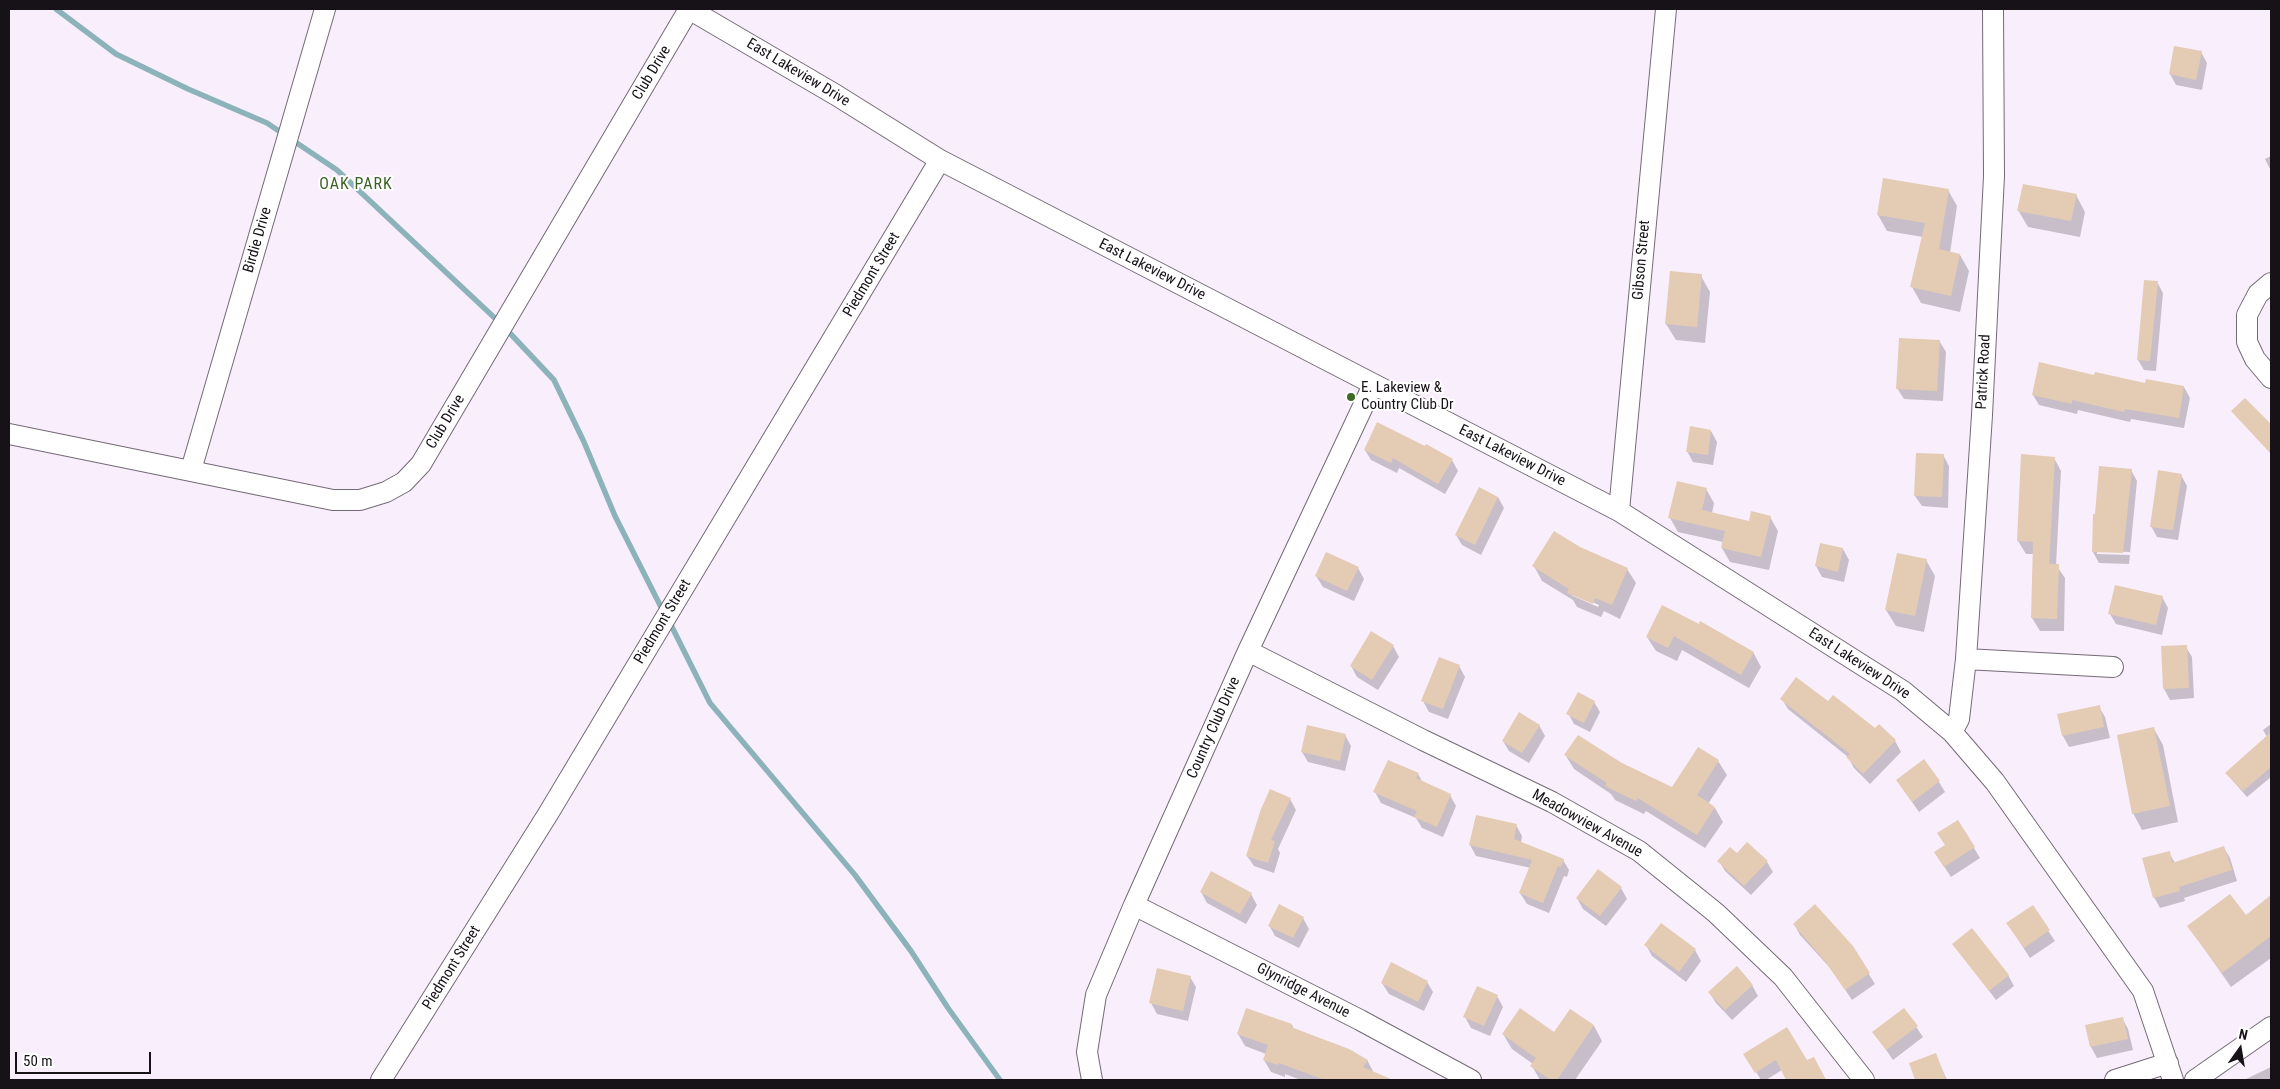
<!DOCTYPE html>
<html>
<head>
<meta charset="utf-8">
<style>
  body { margin:0 }
  #map { position:relative; width:2280px; height:1089px; overflow:hidden; background:#f9eefc; font-family:"Roboto Condensed",sans-serif }
  canvas { display:block }
  .frame { position:absolute; inset:0; border:10px solid #161217; pointer-events:none }
  .north { position:absolute; left:2215px; top:1024px; width:50px; height:50px; -webkit-text-stroke:4px #fff; paint-order:stroke; rotate:13deg; font-size:14px; font-weight:700; line-height:20px; text-align:center; color:#161217 }
  .north::after { content:''; display:block; margin:auto; width:18px; height:22px; background:#161217; clip-path:polygon(50% 0,100% 100%,50% 72%,0 100%) }
  .scale { position:absolute; left:15px; top:1052px; width:136px; height:22px; box-sizing:border-box; border:2px solid #161217; border-top:0; padding-left:6px; font-size:15px; line-height:18px; white-space:nowrap; color:#161217; -webkit-text-stroke:4px #fff; paint-order:stroke }
</style>
</head>
<body>
<div id="map">
<canvas width="2280" height="1089"></canvas>
<div class="frame"></div>
<div class="north">N</div>
<div class="scale">50 m</div>
</div>
<script>
const g = document.querySelector('canvas').getContext('2d');
g.lineJoin = 'round';
function fillPath(path, color) { g.fillStyle = color; g.fill(path, 'evenodd'); }
const shape = rows => new Path2D(rows.map(r => 'M' + r).join(''));
function trace(path, color, width, dash) { g.strokeStyle = color; g.lineWidth = width; g.lineCap = dash ? 'butt' : 'round'; g.setLineDash(dash || []); g.stroke(path); }
function drawText(font, color, halo, rows, align = 'center') {
  g.font = font + ' "Roboto Condensed",sans-serif'; g.lineWidth = 4; g.setLineDash([]); g.textBaseline = 'middle'; g.strokeStyle = halo; g.fillStyle = color; for (const [text, x, y, turn = 0] of rows) {
    g.save(); g.translate(x, y); g.rotate((+turn || 0) * Math.PI / 180); g.textAlign = isNaN(turn) ? turn : align; if (halo) g.strokeText(text, 0, 0); g.fillText(text, 0, 0); g.restore();
  }
}
fillPath(shape([
  [2201,52,2207,63,2202,90,2176,85,2170,74],
  [2271,156,2271,171,2265,159],
  [1884,180,1948,190,1957,206,1950,253,1960,255,1969,271,1960,312,1921,303,1912,287,1923,237,1887,231,1878,215],
  [2076,195,2085,212,2080,237,2028,227,2018,210],
  [1701,276,1710,292,1705,343,1676,340,1666,324],
  [2157,282,2163,293,2156,371,2144,370,2138,360],
  [1940,342,1946,352,1943,401,1904,399,1897,388],
  [2095,376,2146,385,2184,387,2190,398,2184,428,2131,419,2130,422,2078,410,2077,414,2039,405,2033,395],
  [1711,431,1717,442,1713,465,1693,462,1687,451],
  [1365,450,1452,460,1458,471,1445,494,1399,468,1397,473,1371,460],
  [1943,455,1949,466,1948,508,1922,506,1915,496],
  [2054,458,2061,471,2056,565,2065,578,2064,631,2040,631,2032,618,2034,554,2026,554,2018,541],
  [2131,470,2137,481,2129,564,2099,563,2093,552,2094,515],
  [2097,551,2130,552,2130,555,2097,554],
  [2181,475,2187,486,2178,540,2157,537,2151,526],
  [1706,489,1714,503,1712,513,1750,522,1770,517,1778,531,1769,570,1730,562,1722,548,1723,542,1678,532,1670,518],
  [1498,497,1504,508,1481,555,1462,545,1456,535],
  [1580,548,1627,569,1636,583,1620,619,1604,611,1601,617,1577,607,1573,600,1542,581,1534,566],
  [1571,593,1599,605,1598,607,1571,595],
  [1843,549,1849,560,1844,582,1822,577,1816,566],
  [1926,560,1935,576,1924,632,1896,626,1886,610],
  [1358,568,1364,579,1354,601,1323,587,1316,576],
  [2162,597,2168,608,2162,635,2116,624,2110,614],
  [1699,625,1753,652,1761,667,1749,688,1682,650,1677,661,1656,651,1647,637],
  [1393,646,1399,657,1378,690,1357,677,1351,666],
  [2186,647,2192,657,2194,698,2170,700,2164,689],
  [1459,666,1465,677,1448,719,1429,712,1423,701],
  [1782,699,1828,703,1875,730,1879,725,1895,741,1901,752,1870,784,1854,768,1848,757,1788,709],
  [1594,702,1600,712,1590,732,1574,724,1568,713],
  [2099,707,2105,717,2110,738,2069,747,2063,736,2059,715],
  [2271,724,2271,777,2247,797,2226,773,2267,737,2263,730],
  [1539,725,1545,736,1529,763,1509,751,1503,741],
  [2154,729,2163,745,2178,822,2142,830,2133,813],
  [1345,735,1351,746,1345,771,1308,762,1302,752],
  [1699,748,1718,761,1727,775,1708,804,1715,808,1723,822,1705,848,1646,811,1644,814,1615,800,1611,794,1574,769,1566,756,1621,764,1672,789],
  [1418,774,1423,783,1450,795,1456,806,1443,837,1422,828,1416,818,1381,803,1375,792],
  [1897,780,1939,782,1945,792,1919,812],
  [1290,799,1296,810,1278,849,1280,853,1274,873,1254,866,1247,856],
  [1516,825,1522,836,1521,843,1563,860,1569,870,1567,877,1564,876,1549,913,1527,904,1520,893,1531,868,1476,856,1470,845],
  [1974,848,1980,858,1951,877,1935,853],
  [2224,848,2230,858,2237,881,2184,898,2185,901,2160,908,2154,897,2169,853,2175,863],
  [1737,855,1767,862,1773,872,1751,895,1725,871,1719,861],
  [1621,888,1627,899,1606,926,1583,909,1577,898],
  [1201,892,1251,894,1257,905,1246,924,1207,903],
  [2271,897,2271,958,2231,987,2189,927,2245,917],
  [2032,907,2055,941,2030,958,2008,924],
  [1303,918,1309,929,1299,948,1275,936,1269,925],
  [1794,924,1851,946,1875,984,1852,1000,1832,970,1800,935],
  [1662,925,1695,950,1701,961,1686,982,1652,956,1646,945],
  [1954,944,2008,975,2014,986,1996,1000],
  [1190,977,1196,987,1188,1021,1157,1014,1151,1003],
  [1427,982,1433,992,1424,1011,1389,994,1382,983],
  [1752,985,1758,996,1732,1020,1716,1003,1709,992],
  [1497,996,1503,1007,1490,1036,1471,1028,1465,1017],
  [1904,1009,1923,1037,1893,1060,1874,1032],
  [1571,1010,1594,1026,1602,1041,1575,1080,1540,1080,1532,1066,1533,1064,1512,1049,1503,1034,1555,1034],
  [2122,1018,2128,1029,2133,1050,2097,1058,2091,1047,2087,1026],
  [1292,1025,1294,1030,1367,1060,1374,1073,1391,1080,1301,1080,1285,1074,1285,1077,1271,1072,1264,1060,1266,1054,1245,1046,1238,1034],
  [1745,1054,1807,1062,1820,1069,1826,1080,1787,1080,1782,1070,1766,1080,1761,1080],
  [1936,1055,1947,1080,1916,1080,1910,1064],
  [2271,1067,2271,1080,2244,1080]
]), '#0003');
trace(shape([
  [56,9,116,54,188,89,267,123,337,170,499,322],
  [506,329,554,380,584,442,615,516,664,613],
  [669,621,710,703,855,875,911,951,948,1008,1000,1080]
]), '#8db3ba', 5.5);
fillPath(shape([
  [2174,46,2202,51,2196,80,2169,74],
  [1883,178,1949,189,1939,249,1960,254,1951,296,1910,287,1925,223,1877,215],
  [2023,184,2077,194,2071,221,2017,211],
  [1670,271,1702,274,1697,327,1665,324],
  [2144,280,2158,281,2150,361,2137,360],
  [1899,338,1940,340,1937,391,1896,389],
  [2039,362,2094,375,2095,372,2145,383,2146,379,2184,386,2179,418,2125,409,2124,412,2072,400,2072,404,2032,395],
  [2245,398,2271,424,2271,454,2231,411],
  [1377,422,1425,446,1426,444,1453,459,1438,484,1393,458,1391,463,1364,450],
  [1690,426,1711,430,1708,455,1686,452],
  [1916,453,1944,454,1942,497,1914,496],
  [2021,454,2055,457,2049,564,2059,564,2057,619,2031,618,2033,542,2017,541],
  [2099,466,2132,469,2123,553,2092,552,2093,514,2095,514],
  [2158,470,2182,474,2173,530,2150,527],
  [1677,481,1707,488,1702,510,1749,521,1751,511,1771,516,1761,557,1721,548,1725,531,1668,518],
  [1479,487,1498,497,1475,545,1455,535],
  [1554,531,1580,547,1628,568,1612,605,1595,598,1593,604,1567,593,1569,589,1532,566],
  [1820,543,1843,548,1838,572,1815,566],
  [1326,552,1359,567,1347,591,1315,576],
  [1897,553,1927,559,1915,616,1885,610],
  [2115,585,2163,596,2156,625,2108,614],
  [1662,605,1699,624,1700,621,1754,652,1741,675,1674,636,1668,648,1646,637],
  [1371,631,1394,645,1372,680,1350,666],
  [2187,645,2189,688,2163,689,2161,646],
  [1439,657,1460,665,1443,709,1421,701],
  [1796,677,1828,701,1833,695,1875,728,1879,724,1896,740,1863,774,1846,757,1850,754,1780,699],
  [1578,692,1595,701,1584,723,1566,714],
  [2100,705,2104,727,2062,736,2057,714],
  [1519,712,1540,725,1522,753,1502,741],
  [1307,725,1346,734,1340,761,1301,752],
  [2154,727,2170,806,2132,814,2117,735],
  [2271,732,2271,767,2243,791,2225,773],
  [1578,735,1622,763,1672,787,1698,747,1719,760,1697,795,1715,807,1697,835,1638,798,1636,801,1605,786,1607,783,1564,755],
  [1924,759,1940,781,1912,802,1896,780],
  [1388,760,1419,773,1416,778,1451,794,1437,827,1414,817,1417,811,1373,792],
  [1270,789,1291,798,1271,840,1275,841,1268,863,1246,856,1261,809],
  [1476,815,1517,824,1514,839,1564,859,1561,867,1558,866,1543,903,1519,893,1532,860,1469,845],
  [1958,820,1975,847,1944,867,1934,852,1945,845,1937,833],
  [1747,842,1768,861,1744,886,1717,861,1730,847,1737,853],
  [2224,846,2232,870,2179,887,2180,891,2153,898,2142,858,2170,851,2172,863],
  [1598,869,1622,887,1600,916,1576,898],
  [1211,871,1252,893,1240,914,1200,892],
  [2230,894,2246,915,2271,895,2271,936,2222,973,2187,926],
  [1279,904,1304,917,1293,938,1268,926],
  [1815,904,1853,946,1870,973,1845,990,1824,960,1793,924],
  [2033,905,2050,930,2024,948,2006,923],
  [1661,923,1696,949,1679,972,1644,945],
  [1972,928,2009,975,1989,991,1952,944],
  [1391,962,1428,981,1418,1002,1381,983],
  [1737,966,1753,985,1725,1010,1708,992],
  [1157,968,1191,976,1183,1011,1149,1003],
  [1477,986,1498,995,1484,1026,1463,1017],
  [1246,1008,1292,1024,1291,1027,1349,1049,1368,1060,1363,1067,1393,1080,1325,1080,1279,1063,1278,1065,1263,1060,1268,1045,1237,1034],
  [1520,1008,1554,1032,1570,1009,1594,1025,1557,1080,1551,1080,1530,1066,1536,1058,1502,1034],
  [1904,1008,1918,1026,1886,1050,1872,1032],
  [2123,1017,2128,1039,2090,1047,2085,1025],
  [1787,1027,1807,1060,1814,1057,1826,1080,1786,1080,1776,1060,1755,1073,1743,1054],
  [1936,1053,1946,1080,1915,1080,1909,1063]
]), '#e4cbb3');
const minor = shape([
  [689,9,836,95,940,160,1619,511,1903,691,1952,732,1995,782,2143,991,2173,1080],
  [2271,283,2258,294,2247,315,2247,342,2255,359,2271,378],
  [9,434,333,500,360,500,386,492,404,482,421,464,689,9],
  [191,470,325,9],
  [1619,511,1666,9],
  [1248,651,1423,740,1552,802,1639,851,1716,913,1783,977,1864,1080],
  [1966,659,2113,667],
  [1952,732,1959,719,1966,659,1982,415,1994,176,1993,9],
  [1134,905,1360,1020,1471,1080],
  [381,1080,548,814,940,160],
  [1092,1080,1087,1052,1096,995,1134,905,1248,651,1373,385],
  [2115,1080,2168,1063],
  [2195,1080,2271,1027]
]);
trace(minor, '#746a76', 22);
trace(minor, '#fff', 20);
for (const [x, y, r, color] of [
  [1351,397,5,"#3e6926"]
]) { const dot = new Path2D(); dot.arc(x, y, r, 0, 2 * Math.PI); g.fillStyle = color; g.fill(dot); trace(dot, '#fff', 2); }
drawText('15px', '#161217', '#fff', [
  ["Club Drive",652,73,-59],
  ["East Lakeview Drive",798,73,31],
  ["Birdie Drive",258,240,-74],
  ["Gibson Street",1642,260,-85],
  ["East Lakeview Drive",1152,270,27],
  ["Piedmont Street",872,275,-59],
  ["Patrick Road",1984,372,-87],
  ["Club Drive",446,422,-59],
  ["East Lakeview Drive",1512,456,27],
  ["Piedmont Street",663,622,-59],
  ["East Lakeview Drive",1859,664,33],
  ["Country Club Drive",1214,728,-66],
  ["Meadowview Avenue",1587,824,29],
  ["Piedmont Street",452,968,-58],
  ["Glynridge Avenue",1303,991,27]
]);
drawText('15px', '#161217', '#fff', [
  ["E. Lakeview &",1361,388],
  ["Country Club Dr",1361,405]
], 'left');
g.letterSpacing = '1px';
drawText('16px', '#3a6124', '#fff', [
  ["OAK PARK",356,185]
]);
g.letterSpacing = '0px';
</script>
</body>
</html>
